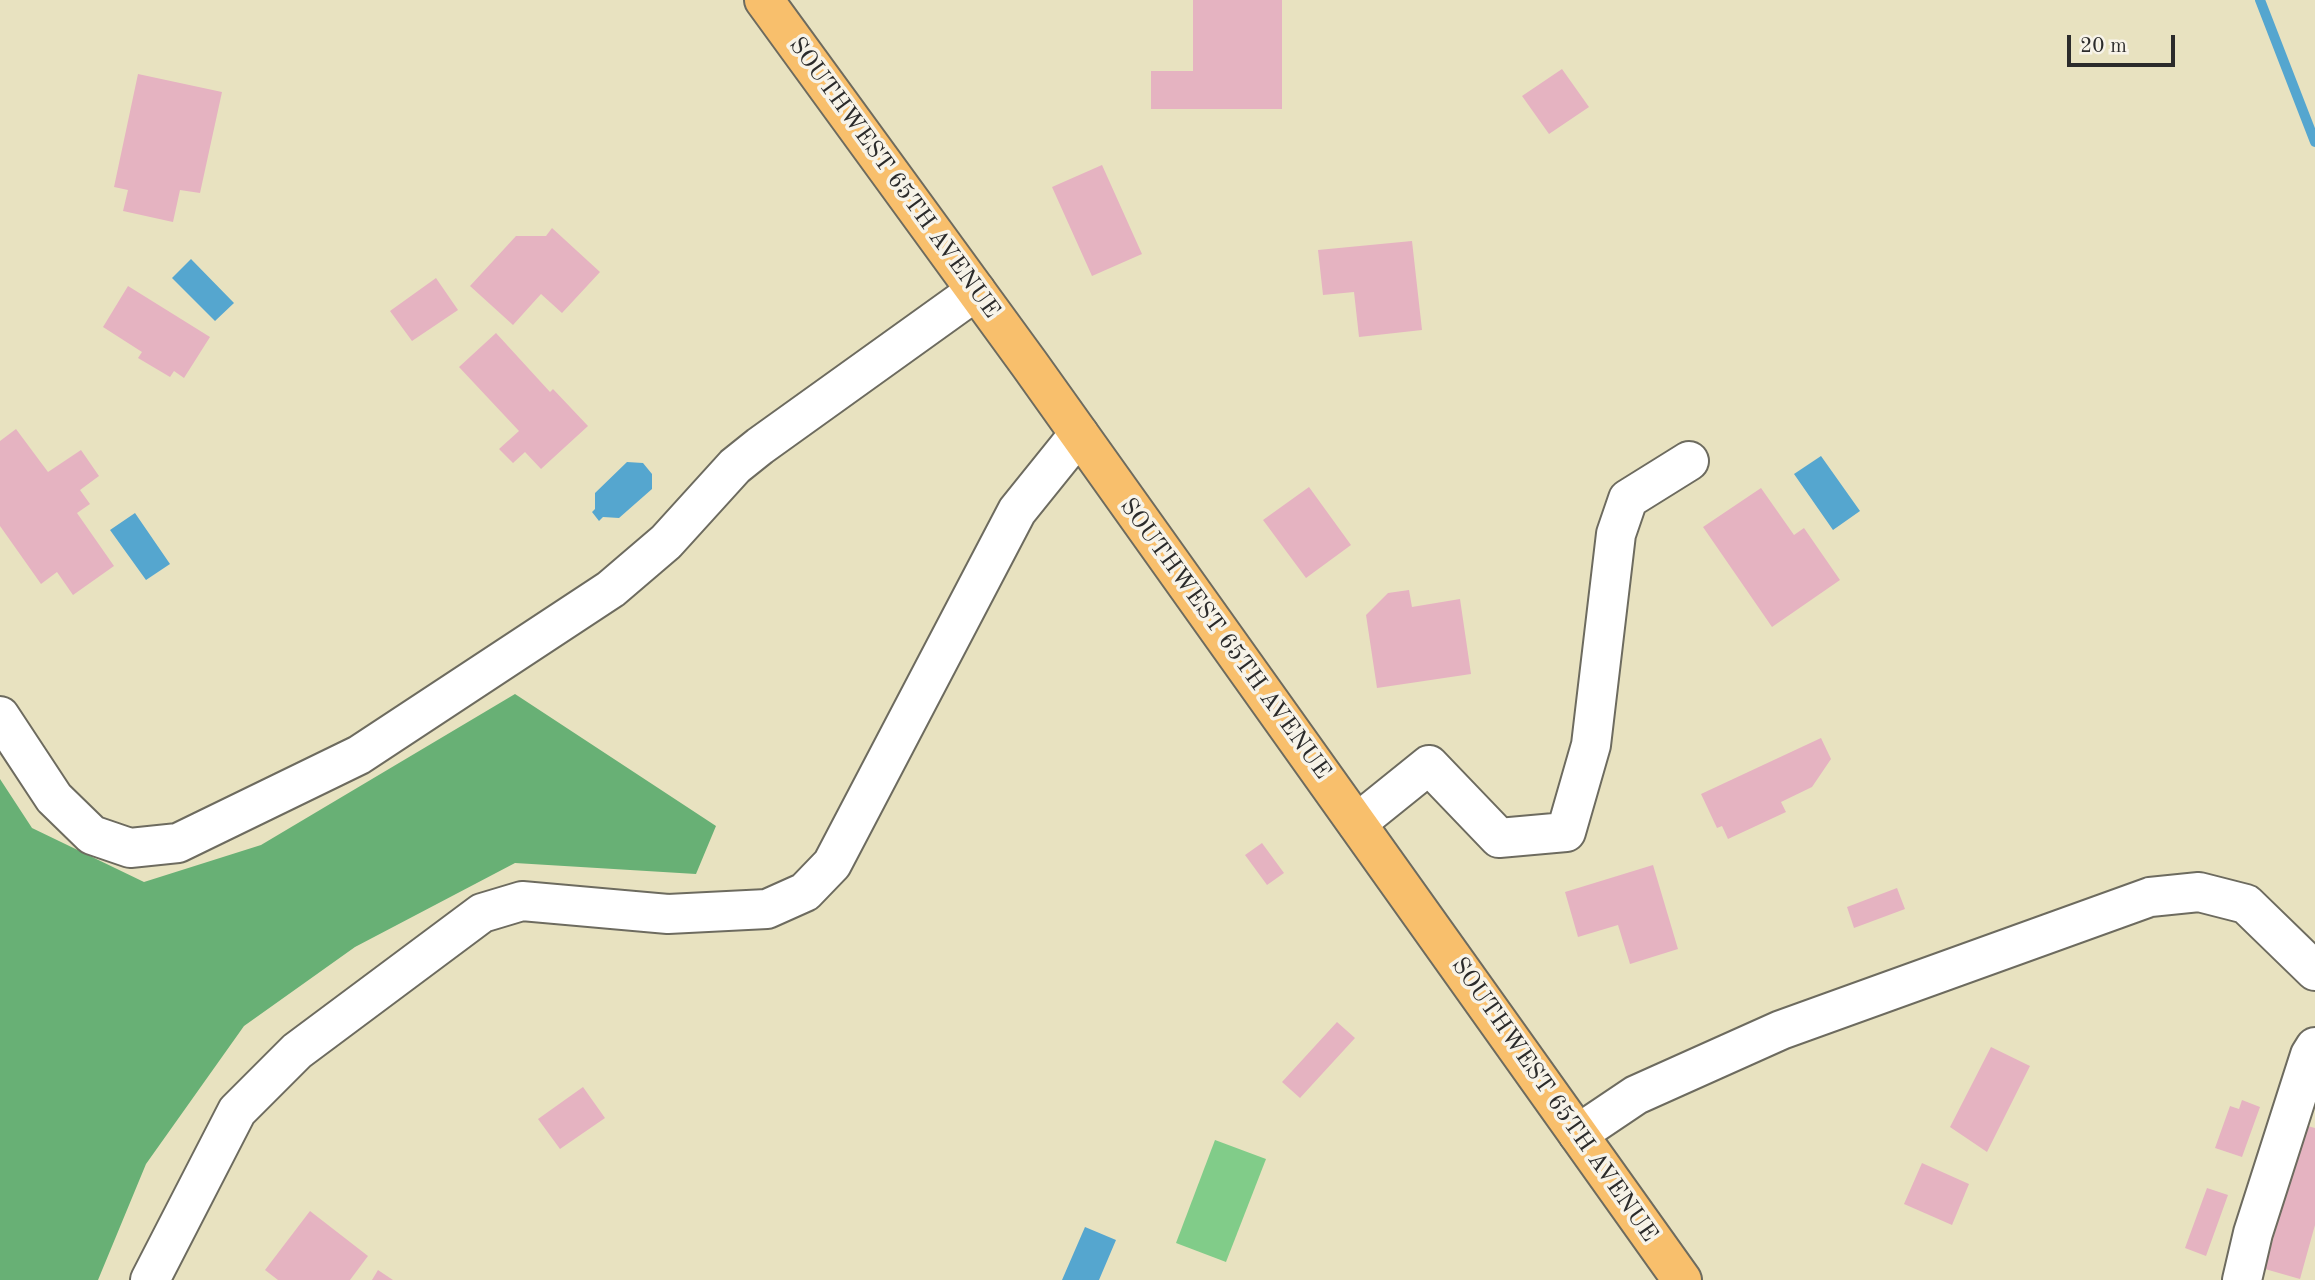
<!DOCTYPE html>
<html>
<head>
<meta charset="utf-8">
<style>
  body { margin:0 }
  #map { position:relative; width:2315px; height:1280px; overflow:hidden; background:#e8e2c0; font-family:"Old Standard TT",serif }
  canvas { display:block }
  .scale { position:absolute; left:2067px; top:35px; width:108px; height:32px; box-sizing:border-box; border:4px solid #2b2b2b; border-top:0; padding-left:9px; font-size:21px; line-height:24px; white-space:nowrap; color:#2b2b2b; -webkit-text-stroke:5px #f7f3e8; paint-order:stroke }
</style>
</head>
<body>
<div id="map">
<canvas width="2315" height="1280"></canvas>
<div class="scale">20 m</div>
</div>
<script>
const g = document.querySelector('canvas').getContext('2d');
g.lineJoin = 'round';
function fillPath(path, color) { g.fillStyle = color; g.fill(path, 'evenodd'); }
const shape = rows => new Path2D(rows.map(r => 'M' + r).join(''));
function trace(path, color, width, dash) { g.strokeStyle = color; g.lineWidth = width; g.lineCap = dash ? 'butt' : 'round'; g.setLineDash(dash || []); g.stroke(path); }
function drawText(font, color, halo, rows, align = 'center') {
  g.font = font + ' "Old Standard TT",serif'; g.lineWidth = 7; g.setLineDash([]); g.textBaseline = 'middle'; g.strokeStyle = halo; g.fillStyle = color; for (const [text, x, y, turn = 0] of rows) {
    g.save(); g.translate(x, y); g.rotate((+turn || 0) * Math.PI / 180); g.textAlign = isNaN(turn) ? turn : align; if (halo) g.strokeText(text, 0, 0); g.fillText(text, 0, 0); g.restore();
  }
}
fillPath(shape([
  [1215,1140,1266,1159,1226,1262,1176,1243]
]), '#81cc89');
fillPath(shape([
  [515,694,716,826,696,874,515,863,355,947,244,1026,146,1164,98,1280,0,1280,0,779,32,828,144,882,261,845]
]), '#68b075');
fillPath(shape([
  [191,259,234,303,215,321,172,278],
  [1821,456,1860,511,1833,530,1794,474],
  [627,462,643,463,652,474,652,489,619,518,603,517,599,521,592,512,595,509,595,493],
  [135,513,170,564,146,580,110,530],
  [1085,1227,1116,1240,1099,1280,1062,1280]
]), '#55a6cf');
trace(shape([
  [2260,0,2315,142]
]), '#55a6cf', 10);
fillPath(shape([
  [1193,0,1282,0,1282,109,1151,109,1151,71,1193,71],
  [1562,69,1589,107,1549,134,1522,96],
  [138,74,222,92,200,193,180,190,173,222,123,211,128,190,114,187],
  [1102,165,1142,254,1092,276,1052,187],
  [552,228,600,272,562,313,541,294,513,325,470,286,516,236,546,236],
  [1412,241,1422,330,1359,337,1354,292,1323,295,1318,250],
  [436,278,458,310,412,341,390,311],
  [128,286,210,337,184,378,174,371,170,377,138,358,142,352,103,327],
  [496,333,550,392,553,389,588,426,541,469,525,452,513,463,499,449,519,431,459,367],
  [16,429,48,472,81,450,99,476,80,490,90,504,77,513,114,566,73,595,57,572,41,584,0,526,0,441],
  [1309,487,1351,545,1306,578,1263,520],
  [1761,488,1794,535,1804,528,1840,580,1772,627,1703,527],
  [1409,590,1412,607,1460,599,1471,674,1377,688,1366,615,1388,593],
  [1821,738,1831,759,1812,787,1781,802,1786,812,1728,839,1722,826,1717,828,1701,794],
  [1262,843,1284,873,1267,885,1245,855],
  [1653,865,1678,949,1630,964,1618,925,1578,937,1565,892],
  [1897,888,1905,909,1854,928,1847,907],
  [1337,1022,1355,1038,1300,1098,1282,1082],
  [1991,1047,2030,1066,1987,1152,1950,1127],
  [583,1087,605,1118,560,1149,538,1119],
  [2242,1100,2260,1107,2242,1157,2215,1148,2230,1106,2239,1109],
  [2304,1125,2315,1128,2315,1225,2300,1279,2265,1269],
  [1922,1163,1969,1184,1952,1225,1904,1204],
  [2207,1188,2228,1195,2206,1256,2185,1248],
  [310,1211,368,1256,350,1280,278,1280,265,1270],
  [378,1270,393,1280,372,1280]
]), '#e5b3c1');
const minor = shape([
  [0,716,54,798,92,835,130,848,178,843,359,755,611,589,666,542,735,466,760,446,976,291],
  [1357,823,1429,765,1499,838,1566,832,1591,745,1616,534,1628,499,1689,461],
  [1578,1134,1636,1095,1781,1030,2150,897,2199,892,2246,904,2315,971],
  [150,1280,237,1111,297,1051,482,913,522,901,668,914,767,909,805,892,832,864,1017,511,1079,434],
  [2242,1280,2253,1233,2310,1055,2315,1047]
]);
const major = shape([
  [764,0,1030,365,1682,1280]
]);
trace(minor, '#6d6b5f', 42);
trace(major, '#6d6b5f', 42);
trace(minor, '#fff', 38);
trace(major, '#f8bf6c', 38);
drawText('24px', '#2b2b2b', '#f7f3e8', [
  ["SOUTHWEST 65TH AVENUE",894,178,54],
  ["SOUTHWEST 65TH AVENUE",1225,639,54],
  ["SOUTHWEST 65TH AVENUE",1554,1100,55]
]);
</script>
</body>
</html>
